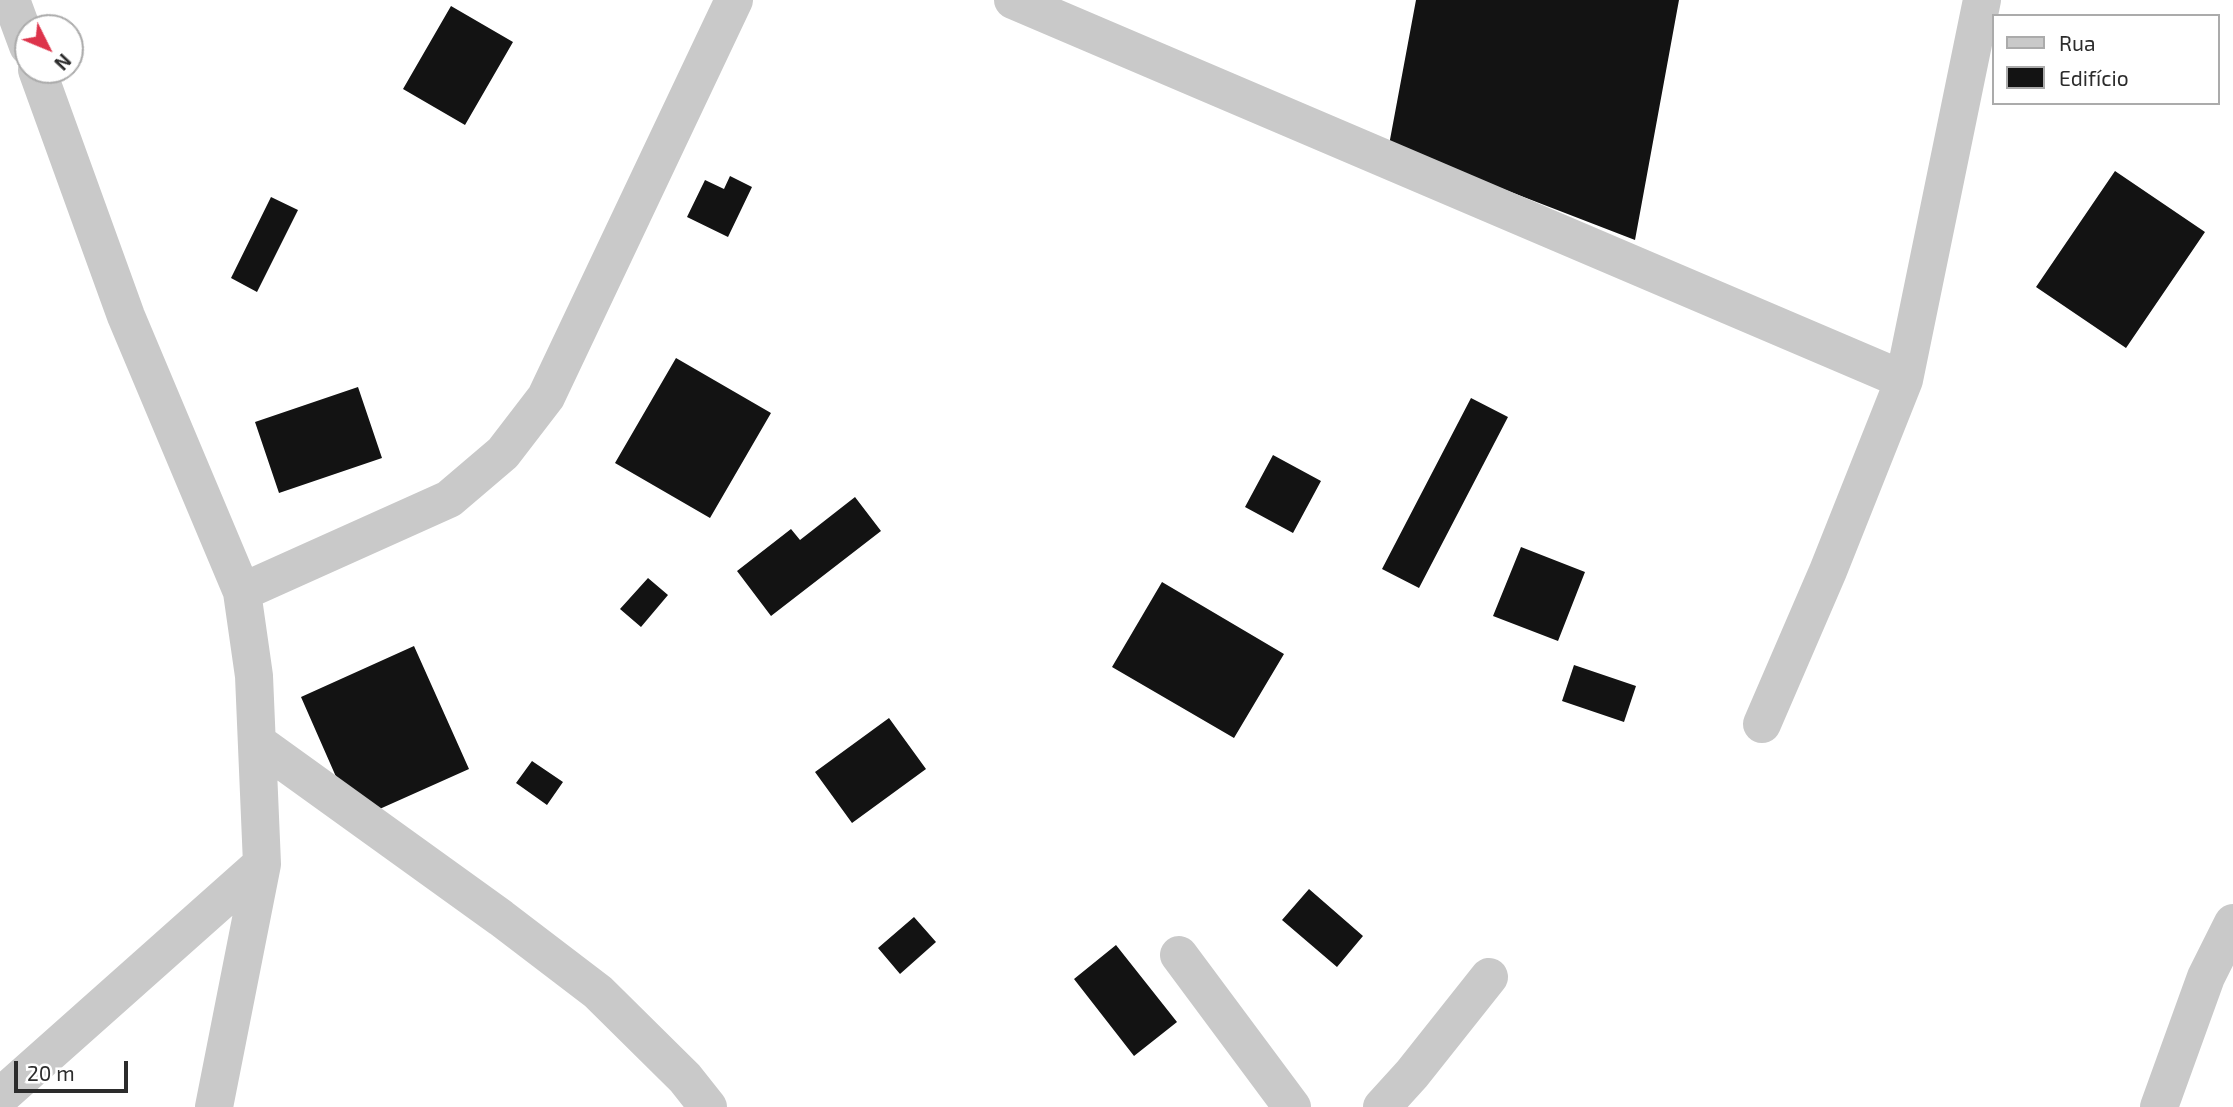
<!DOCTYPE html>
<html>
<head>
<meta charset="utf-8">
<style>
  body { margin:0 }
  #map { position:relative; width:2233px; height:1107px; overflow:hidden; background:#fff; font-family:"Exo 2",sans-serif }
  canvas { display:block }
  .legend { position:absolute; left:1992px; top:14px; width:228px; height:91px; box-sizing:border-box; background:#fff; border:2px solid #ababab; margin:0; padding:9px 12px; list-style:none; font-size:21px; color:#2c2c2c }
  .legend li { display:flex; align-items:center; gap:14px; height:35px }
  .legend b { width:35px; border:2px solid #ababab }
  .north { position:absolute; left:14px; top:14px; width:70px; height:70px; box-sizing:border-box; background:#fff; border:2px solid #ababab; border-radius:50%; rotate:133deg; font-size:19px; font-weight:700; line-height:28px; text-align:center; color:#2c2c2c }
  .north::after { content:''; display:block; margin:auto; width:24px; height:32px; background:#dd344b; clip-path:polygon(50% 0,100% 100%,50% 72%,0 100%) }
  .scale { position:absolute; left:14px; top:1061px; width:114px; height:32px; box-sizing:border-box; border:4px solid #2c2c2c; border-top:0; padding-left:9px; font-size:21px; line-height:24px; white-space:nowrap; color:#2c2c2c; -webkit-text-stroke:5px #fff; paint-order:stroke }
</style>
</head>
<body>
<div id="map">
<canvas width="2233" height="1107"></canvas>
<ul class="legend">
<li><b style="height:9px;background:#c9c9c9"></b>Rua</li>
<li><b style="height:19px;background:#131313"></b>Edifício</li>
</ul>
<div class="north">N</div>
<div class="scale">20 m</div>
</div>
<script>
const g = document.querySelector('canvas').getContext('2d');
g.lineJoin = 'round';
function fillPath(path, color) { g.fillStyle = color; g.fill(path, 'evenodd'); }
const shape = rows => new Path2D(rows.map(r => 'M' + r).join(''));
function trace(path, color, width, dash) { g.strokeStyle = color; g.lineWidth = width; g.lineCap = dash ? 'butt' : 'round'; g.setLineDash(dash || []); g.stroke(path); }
fillPath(shape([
  [1416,0,1679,0,1635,240,1389,145],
  [451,6,513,42,465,125,403,89],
  [2115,171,2205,232,2126,348,2036,287],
  [730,176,752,187,728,237,687,217,705,180,724,189],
  [271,197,298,210,257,292,231,278],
  [676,358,771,413,710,518,615,463],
  [358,387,382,458,279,493,255,422],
  [1471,398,1508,417,1419,588,1382,569],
  [1273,455,1321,481,1293,533,1245,507],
  [855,497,881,531,771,616,737,571,791,529,800,540],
  [1521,547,1585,572,1558,641,1493,616],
  [648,578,668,595,641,627,620,609],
  [1162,582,1284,654,1234,738,1112,667],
  [414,646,469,769,355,820,301,697],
  [1574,665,1636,686,1624,722,1562,701],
  [889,718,926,769,852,823,815,772],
  [532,761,563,782,547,805,516,783],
  [1309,889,1363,936,1337,967,1282,920],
  [914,917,936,942,900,974,878,948],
  [1116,945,1177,1022,1134,1056,1074,979]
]), '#131313');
trace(shape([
  [11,0,28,46],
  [1013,0,1904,380],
  [37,70,126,316,242,592,254,676,262,864,214,1107],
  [242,592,449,499,503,453,546,397,734,0],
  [1762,724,1828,571,1904,380,1982,0],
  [258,743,501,918,598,992,685,1078,708,1107],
  [1179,955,1292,1107],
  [0,1097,262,864],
  [1382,1107,1412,1074,1489,977],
  [2159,1107,2206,977,2233,923]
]), '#c9c9c9', 38);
</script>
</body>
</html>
